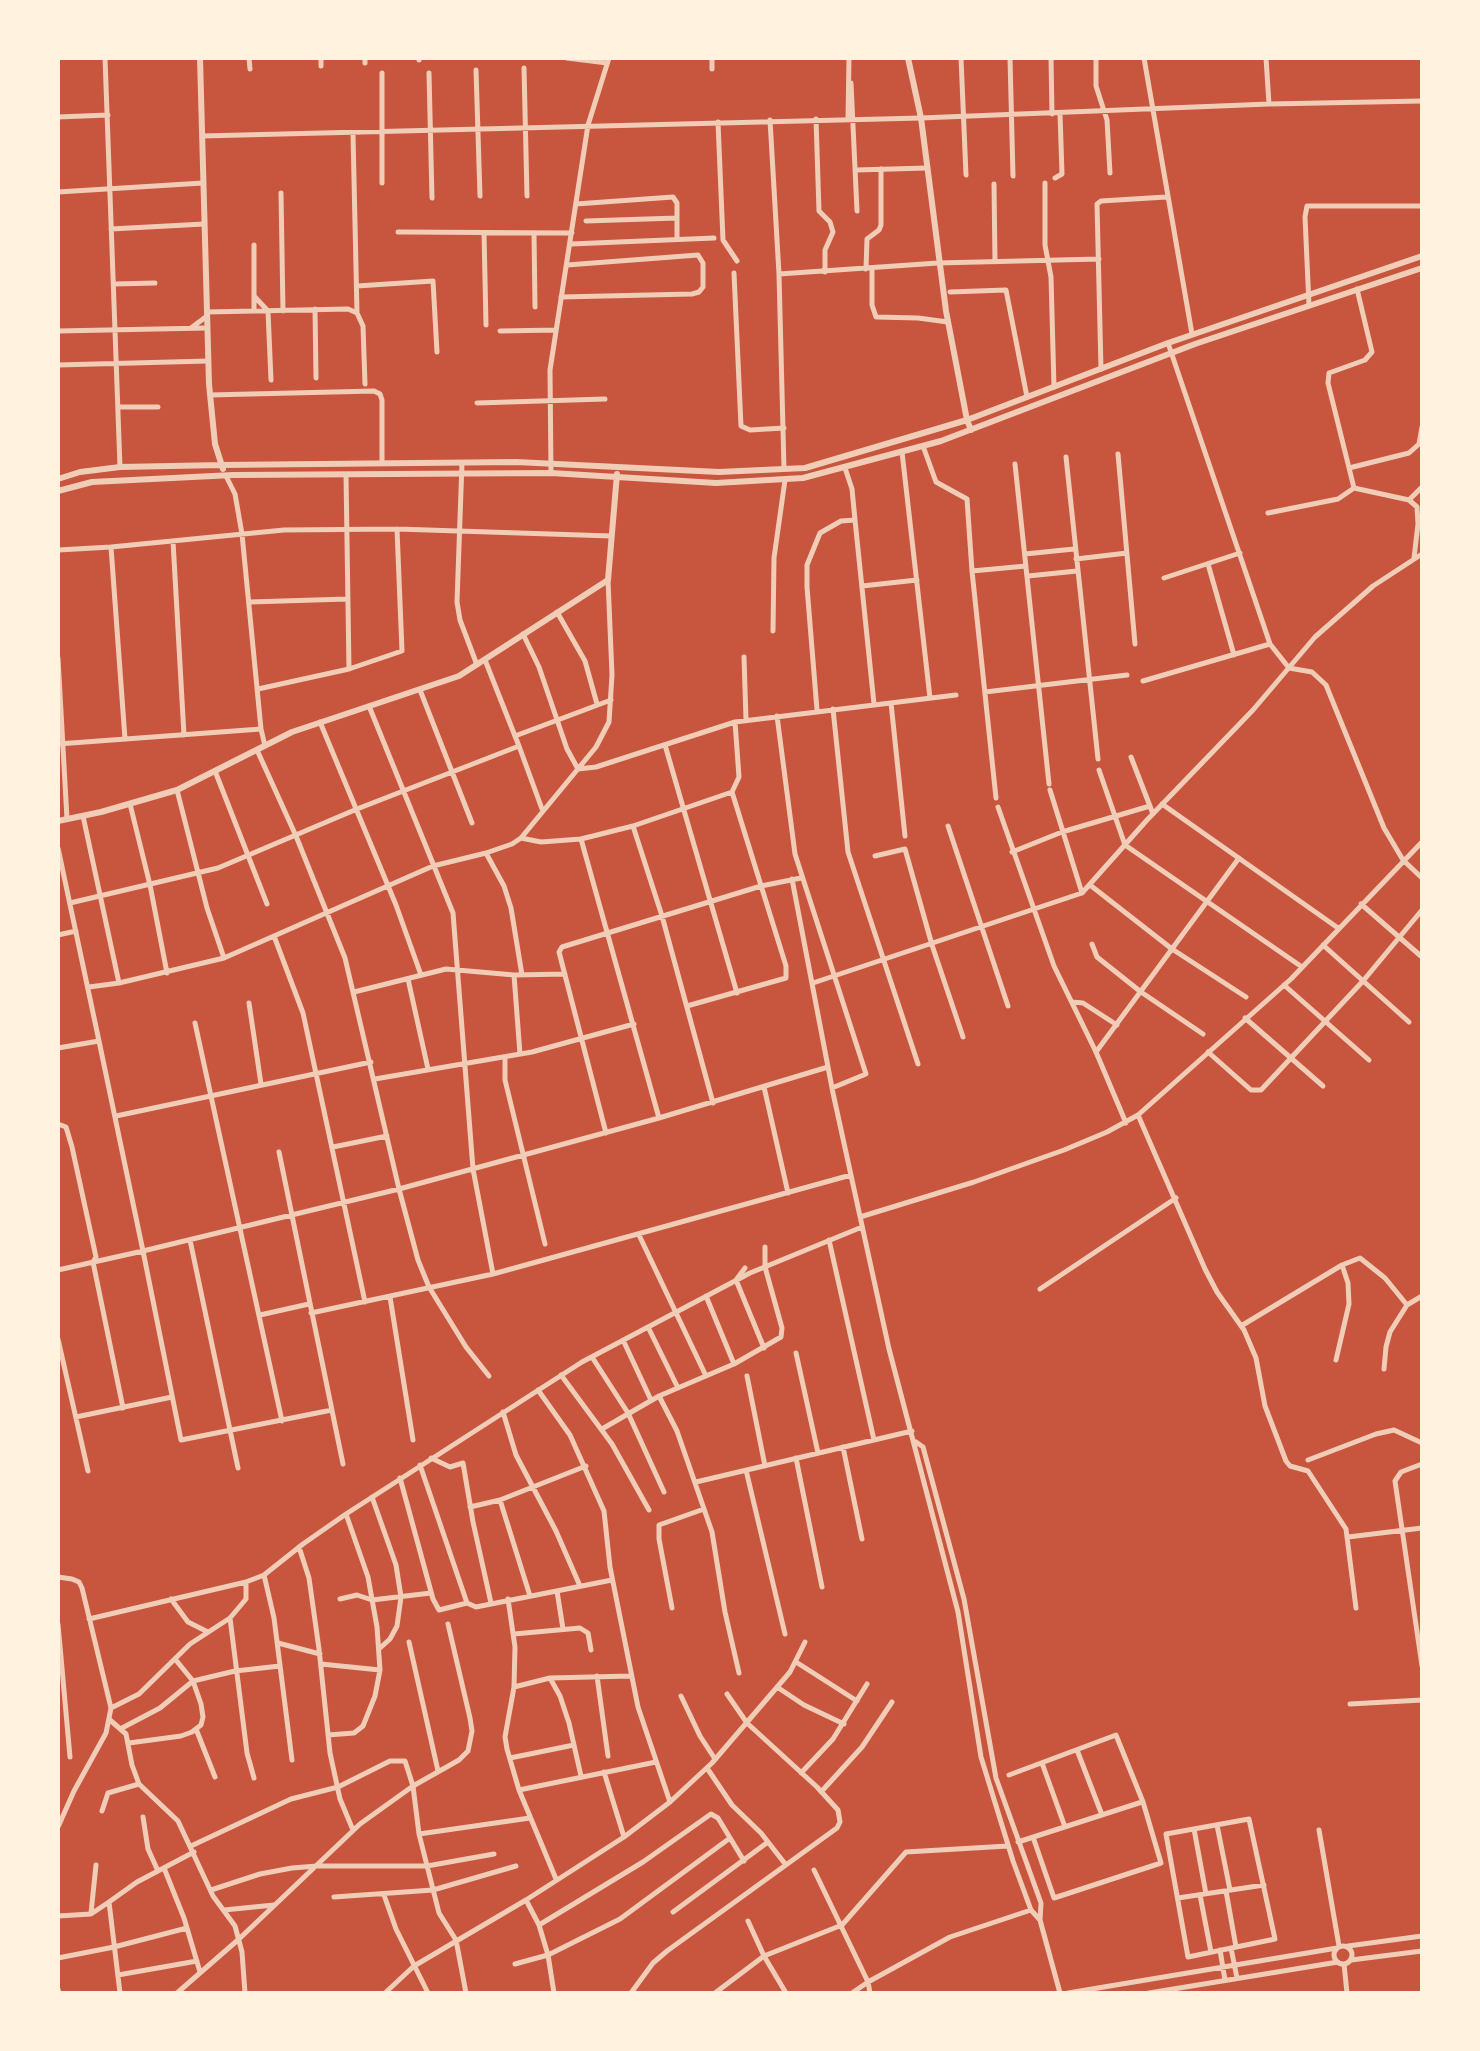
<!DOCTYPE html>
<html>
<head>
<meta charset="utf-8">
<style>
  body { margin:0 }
  #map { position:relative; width:1480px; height:2051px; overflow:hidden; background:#c8553d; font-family:"Noto Sans",sans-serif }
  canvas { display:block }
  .frame { position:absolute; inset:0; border:60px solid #fff3e0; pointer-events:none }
</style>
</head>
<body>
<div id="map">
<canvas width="1480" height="2051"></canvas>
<div class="frame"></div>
</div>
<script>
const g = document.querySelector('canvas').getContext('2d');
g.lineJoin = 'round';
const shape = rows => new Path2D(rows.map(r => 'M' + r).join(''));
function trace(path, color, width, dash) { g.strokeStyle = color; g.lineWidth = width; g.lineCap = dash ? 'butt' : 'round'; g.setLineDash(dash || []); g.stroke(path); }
trace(shape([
  [105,58,120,467],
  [249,58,250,69],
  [321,58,321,66],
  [365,58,365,63],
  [419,58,419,60],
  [567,58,607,63],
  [712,58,712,69],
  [961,58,966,175],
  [1010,58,1013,176],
  [1051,58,1052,114],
  [1096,58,1096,86,1107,120,1110,173],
  [1144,58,1192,334],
  [1266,58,1269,104],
  [524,68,527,196],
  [476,70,480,196],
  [382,73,382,183],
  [429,73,432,198],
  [851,83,857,211],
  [58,117,108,115],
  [816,119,819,211,830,222,833,232,825,250,825,272],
  [848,119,849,58],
  [770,120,779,274,784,469],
  [718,122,723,240,737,261],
  [353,134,357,313],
  [202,136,921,118,1269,104,1422,101],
  [856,170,927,168],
  [1055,178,1062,174,1060,113],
  [1045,183,1045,245,1051,277,1054,387],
  [994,184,995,262],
  [58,192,203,183],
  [281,193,283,311],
  [576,204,673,197,677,203,677,239],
  [586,221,677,218],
  [111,229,204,224],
  [398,232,572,233],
  [484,233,486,325],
  [534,233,535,307],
  [571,244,714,238],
  [866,269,867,239,879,230,881,225,881,169],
  [872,269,872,305,876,317,918,318,948,322],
  [734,273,741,426,750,430,784,428],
  [779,274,938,263,1099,259],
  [115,284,155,283],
  [357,286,433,281,437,352],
  [1357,289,1372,352,1365,360,1329,373,1328,383,1354,488,1409,500,1417,507,1418,524,1414,558],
  [950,292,1006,290,1027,397],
  [254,296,268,311,271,380],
  [561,297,692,294,699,292,703,287,703,263,698,255,567,265],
  [1309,305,1305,217,1307,206,1422,206],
  [315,309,316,378],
  [254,311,254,245],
  [207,312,348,309,357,313,363,326,365,384],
  [191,328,207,316],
  [58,331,207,328],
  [500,331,556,330],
  [1168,343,1270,644,1289,668,1312,672,1326,685,1384,828,1403,860,1422,878],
  [58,365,208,361],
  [1101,369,1097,204,1101,201,1166,197],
  [210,395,374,391,380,394,382,400,382,463],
  [477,403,605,399],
  [119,407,158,407],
  [923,446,936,482,967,499,972,571,996,798],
  [902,452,930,698],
  [1118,454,1135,644],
  [1066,457,1098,759],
  [462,463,457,602,460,620,477,665],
  [1015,464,1049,784],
  [1349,468,1409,453,1419,444,1422,427],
  [551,473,550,370,588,125,609,58],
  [346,475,349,669],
  [226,476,235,494,242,534,261,729,265,746],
  [1409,500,1422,487],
  [1268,513,1338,499,1354,488],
  [855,520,874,704],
  [173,541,184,735],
  [111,547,125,739],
  [58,550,111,547,284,530,397,529,611,536],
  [1025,554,1074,549],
  [1076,559,1127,553],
  [1208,564,1234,655],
  [972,571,1026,566],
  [1028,576,1077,571],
  [1164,578,1240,553],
  [862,586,917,580],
  [250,602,347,599],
  [557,612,585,661,597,704],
  [773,631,774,558,785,480],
  [523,634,539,667,567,749,578,769,596,767,735,722,956,695],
  [744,657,746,720],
  [58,658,67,819],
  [485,660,515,736],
  [1143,681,1270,644],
  [258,689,349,669,402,651,397,529],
  [420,690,472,823],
  [985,692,1127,675],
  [891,703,905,836],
  [369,706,453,913,473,1169,493,1274],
  [833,709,848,852,918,1064],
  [817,710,807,587,807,565,820,533,841,521,855,520,852,489,845,468],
  [777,716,795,854,866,1074,832,1088],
  [320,722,396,905,421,975],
  [58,744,261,729],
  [665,745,737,993],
  [519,746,542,809],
  [257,750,296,836,345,958,399,1189,418,1260,429,1287,466,1347,489,1376],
  [1131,757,1153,814],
  [1099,770,1125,845,1302,967],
  [215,771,267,904],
  [177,790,207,908,224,958],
  [1050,790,1082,893],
  [130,804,150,885,167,973],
  [1162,804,1338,928],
  [998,807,1054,966,1096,1052,1126,1123],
  [83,816,119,983,89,987],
  [633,826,662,916,713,1103],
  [948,826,1008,1006],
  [521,838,541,842,581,839,633,826,732,792,739,777,735,722],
  [581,839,659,1118],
  [58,848,99,1041,58,1048],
  [1012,852,1062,832,1150,806],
  [486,853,504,886,511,908,522,975],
  [875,856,905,849,932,945,963,1037],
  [792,879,833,1093,889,1349,958,1612,981,1757,1013,1861,1031,1910,1040,1920],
  [1090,885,1172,949,1246,997],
  [70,903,218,868,357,809,519,746,515,736,611,700],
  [1361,904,1422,957],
  [58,935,76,931],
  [274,936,303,1013,365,1302],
  [1092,944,1097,957,1141,992,1203,1034],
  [1323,945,1409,1022],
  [514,975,520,1054],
  [408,979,428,1069],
  [119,983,224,958,433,866,486,853,512,844,521,838,596,747,609,722,612,675,608,580],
  [813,983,1082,893,1147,820,1253,710,1315,637,1373,586,1422,554],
  [1284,985,1369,1060],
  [354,992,446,969,514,975,565,974],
  [1072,1002,1083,1003,1117,1025],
  [249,1003,261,1084],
  [687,1006,786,978,786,966,732,792],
  [1245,1018,1323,1086],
  [195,1023,282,1421],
  [1096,1052,1239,858],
  [1208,1052,1251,1090,1261,1090,1363,981,1422,910],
  [505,1057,505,1080,545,1244],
  [375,1079,532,1052,634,1024],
  [764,1087,788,1193],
  [1138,1115,1205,1269,1217,1292,1244,1330,1256,1358,1265,1406,1286,1461,1290,1466,1308,1471,1346,1529,1356,1608],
  [116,1116,371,1062],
  [58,1124,66,1127,72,1147,96,1257,93,1262,123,1408],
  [606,1133,559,952,562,947,761,886,801,878],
  [333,1147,387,1136],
  [279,1152,343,1464],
  [860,1217,974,1182,1064,1150,1107,1132,1138,1115,1291,979,1422,842],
  [639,1235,706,1376],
  [190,1240,238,1468],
  [829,1240,874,1440],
  [745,1268,736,1280,764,1348],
  [58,1270,143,1251,99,1041],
  [1040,1289,1176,1198],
  [706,1296,734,1364],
  [390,1297,413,1440],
  [311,1313,493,1274,851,1175],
  [260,1315,309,1304],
  [1241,1326,1342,1265,1360,1258,1385,1278,1407,1305],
  [648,1327,678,1388],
  [58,1339,88,1471],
  [623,1340,651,1400],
  [796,1353,818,1453],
  [592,1357,628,1413,664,1492],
  [1336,1360,1349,1304,1348,1283,1342,1265],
  [1384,1369,1386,1347,1390,1332,1407,1305,1422,1296],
  [561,1375,612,1444,649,1510],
  [747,1376,765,1466],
  [538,1390,570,1435,604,1511,610,1567,638,1707,670,1802],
  [659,1396,677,1431,712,1532,725,1612,739,1673],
  [332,1410,181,1440,143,1251,399,1189,659,1118,828,1067],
  [503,1412,516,1455,556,1531,580,1586],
  [76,1417,172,1397],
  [602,1429,659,1396,734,1364,781,1337,782,1328,765,1267,765,1247],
  [916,1442,923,1447,964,1599,996,1778,1041,1903,1040,1920,1060,1993],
  [843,1447,862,1539],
  [431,1458,450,1467,463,1463,473,1522,491,1603],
  [796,1458,822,1587],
  [1308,1460,1376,1434,1394,1430,1422,1443],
  [1422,1464,1401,1472,1395,1481,1422,1666],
  [420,1465,467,1603],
  [746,1470,785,1634],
  [400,1478,433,1599,439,1610,467,1603,476,1607,612,1580],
  [696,1482,912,1431],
  [372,1497,396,1565,401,1597,397,1626,390,1639,380,1648],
  [500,1500,530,1596],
  [470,1507,500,1500,586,1466],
  [1348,1537,1422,1528],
  [299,1547,309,1578,319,1649,330,1753,340,1799,353,1830],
  [264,1575,274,1618,292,1760],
  [58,1577,72,1579,79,1582,82,1588,111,1708,106,1733,74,1791,58,1827],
  [557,1591,563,1629],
  [171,1599,188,1622,208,1632],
  [340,1599,357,1595,372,1600,431,1593],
  [508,1599,515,1647,514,1687,505,1737,507,1749,519,1790,556,1879],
  [672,1608,659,1539,659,1525,704,1509],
  [230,1618,247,1753,254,1778],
  [89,1619,246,1582,264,1575,303,1544,346,1514,582,1362,750,1273,862,1227],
  [58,1624,70,1757],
  [514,1634,580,1628,588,1633,591,1650],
  [409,1642,438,1771],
  [278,1643,320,1654],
  [796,1662,857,1701],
  [321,1664,380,1670],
  [597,1676,608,1756],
  [550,1678,560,1696,569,1723,581,1776],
  [514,1687,550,1678,631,1676],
  [777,1687,804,1705,844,1724],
  [681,1696,700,1736,715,1759],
  [1350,1704,1422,1700],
  [111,1708,139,1694,190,1644,230,1618,246,1599,246,1582],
  [110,1720,126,1734,132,1765,139,1784,178,1821,213,1896,235,1926,242,1952,245,1993],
  [122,1728,160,1708,193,1681,235,1671,280,1666],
  [196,1729,215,1777],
  [328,1735,354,1733,363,1726,375,1696,380,1670,377,1627,368,1577,346,1514],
  [129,1743,181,1736,192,1732,201,1725,203,1717,201,1704,193,1681,175,1659],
  [1077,1750,1102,1815],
  [510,1758,574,1745],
  [1042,1763,1065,1827],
  [707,1768,732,1805,761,1833,786,1865],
  [604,1772,624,1837],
  [801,1773,833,1739,867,1684],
  [1009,1775,1116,1735,1143,1802,1161,1863,1054,1898,1033,1837],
  [519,1790,656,1762],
  [821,1792,862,1747,892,1702],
  [102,1811,108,1793,139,1784],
  [143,1817,148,1849,158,1871],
  [1249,1819,1275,1939,1188,1957,1166,1834,1249,1819],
  [1217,1825,1230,1890],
  [1194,1829,1206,1894],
  [1319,1830,1339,1946],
  [419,1834,530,1818],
  [1018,1842,1142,1802],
  [191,1846,291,1799,338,1787,390,1761,405,1761,413,1786,419,1834,439,1913,456,1940,466,1993],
  [164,1868,184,1918,200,1972],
  [814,1870,868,1982,870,1993],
  [211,1890,260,1874,292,1868,317,1866,427,1866,494,1854],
  [1226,1891,1236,1947],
  [384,1895,396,1929,428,1993],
  [1200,1895,1211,1952],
  [334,1897,433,1890,516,1866],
  [1178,1898,1264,1885],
  [526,1900,539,1925,548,1955,554,1993],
  [224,1910,274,1905],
  [673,1912,768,1842],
  [91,1913,96,1865],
  [58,1916,91,1914,109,1902],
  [748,1921,764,1956,786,1993],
  [539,1925,643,1862,711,1814,718,1818,744,1861],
  '1334 1955a9 9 0 1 1 18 0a9 9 0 1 1-18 0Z',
  [1348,1946,1422,1936],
  [1231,1948,1237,1978],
  [1220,1950,1225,1980],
  [58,1958,114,1947,187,1928],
  [1351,1960,1422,1951],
  [515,1964,548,1955,620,1919,730,1838],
  [1344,1964,1347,1993],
  [118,1975,197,1961],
  [58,1989,59,1993],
  [120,1993,109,1902,137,1882,194,1852],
  [177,1993,239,1939,360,1824,413,1786,459,1760,468,1751,472,1731,470,1718,448,1624],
  [385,1993,414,1966,526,1900,624,1837,670,1802,712,1763,790,1672,805,1642],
  [631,1993,653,1963,667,1951,837,1828,840,1822,838,1810,817,1787,747,1723,727,1694],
  [715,1993,764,1956,842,1925,906,1852,1008,1846],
  [852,1993,868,1982,950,1937,1031,1910],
  [1068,1993,1337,1948],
  [1149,1993,1338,1962]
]), '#f1ccb7', 5);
trace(shape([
  [200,58,209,384,215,444,223,469],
  [908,58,921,118,946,311,967,420,971,430],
  [58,479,80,472,120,467,221,465,516,462,719,472,805,468,967,420,1168,343,1422,256],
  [58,491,92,482,233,475,551,473,716,483,803,478,941,441,1195,344,1422,268],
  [58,821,101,812,177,790,292,732,459,676,608,580,617,474]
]), '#f1ccb7', 6);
</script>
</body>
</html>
